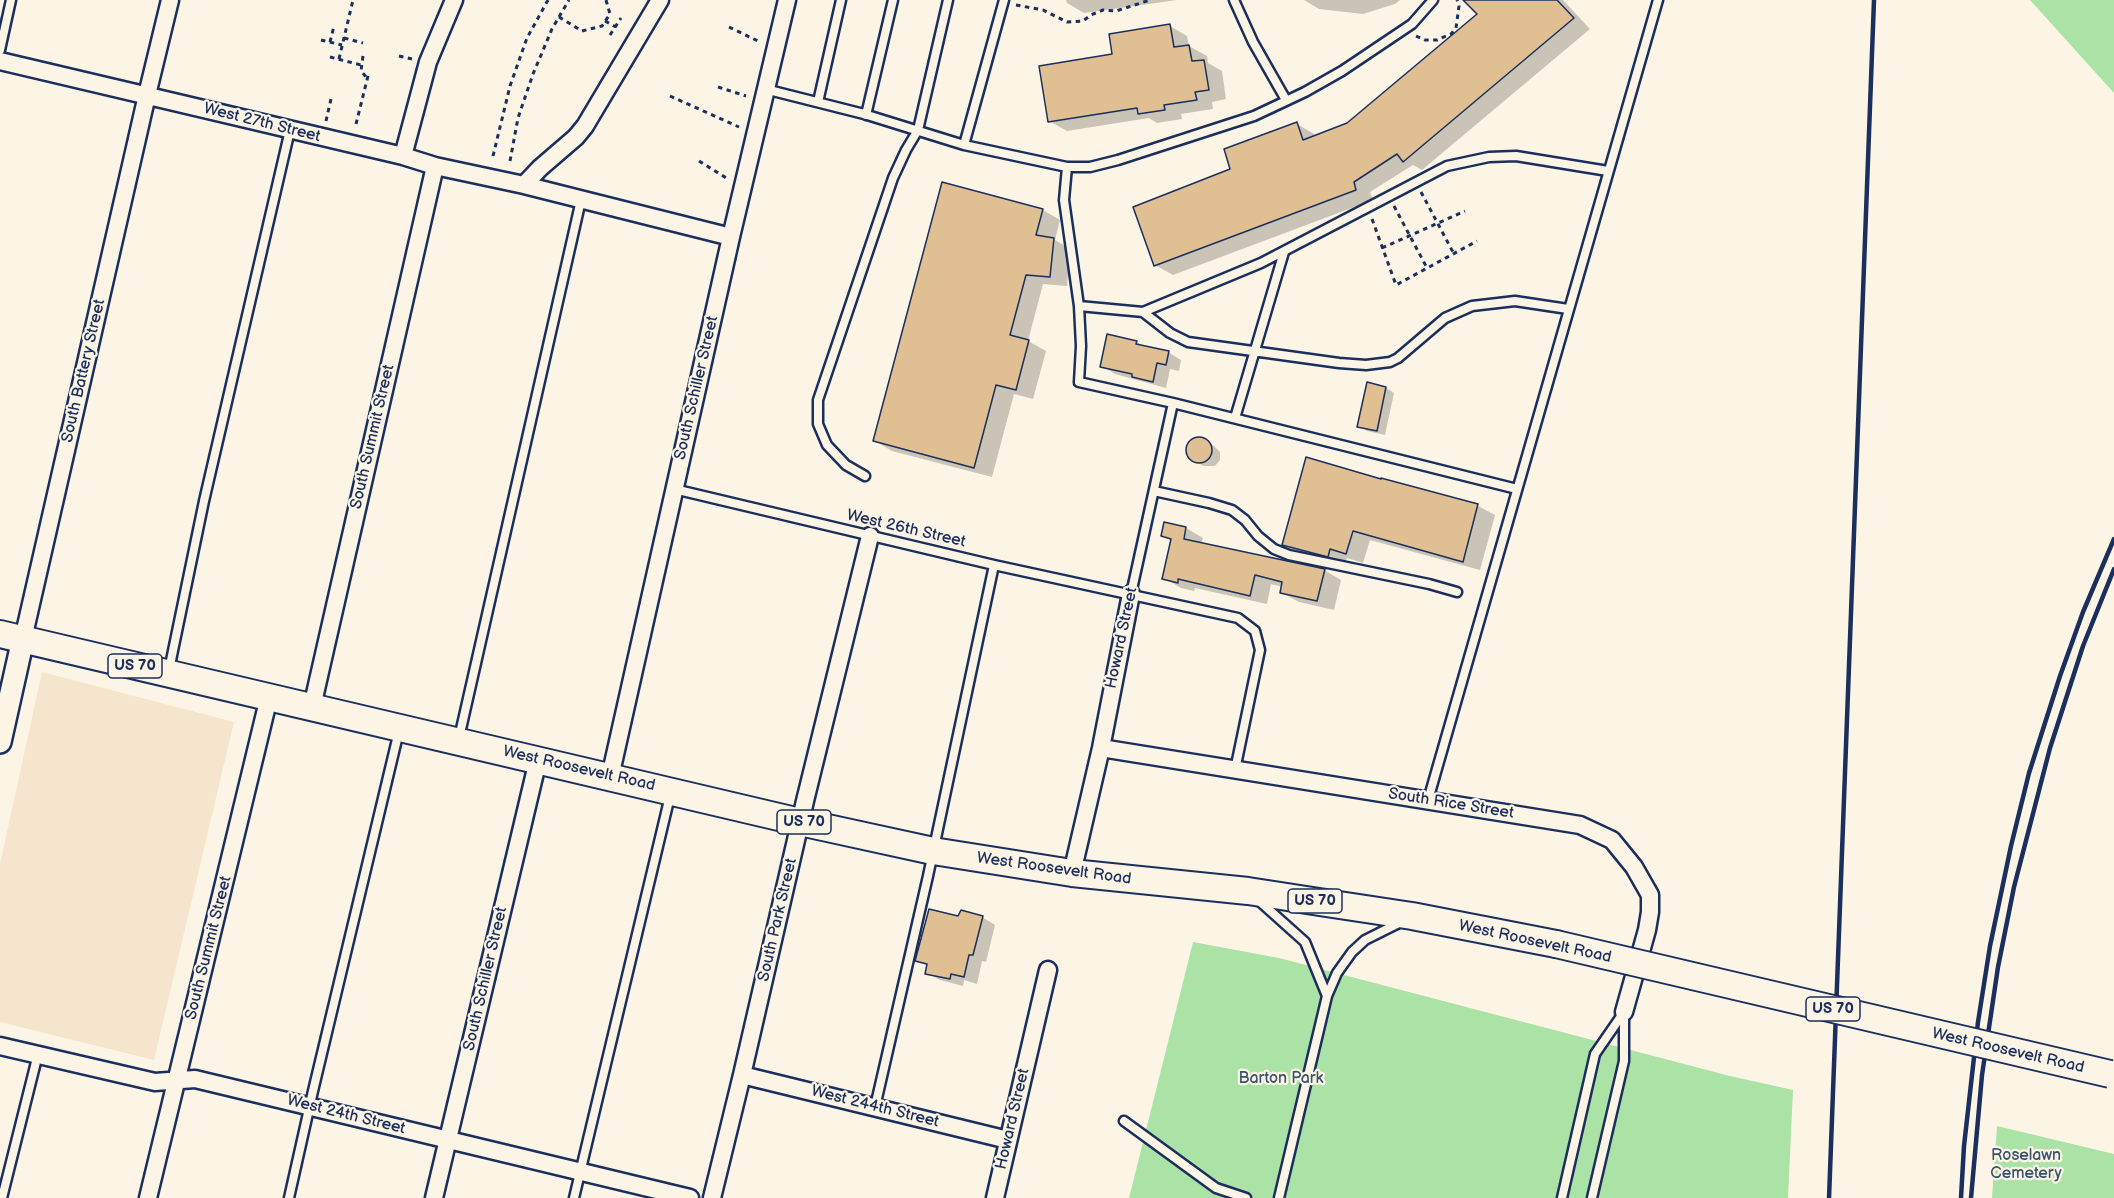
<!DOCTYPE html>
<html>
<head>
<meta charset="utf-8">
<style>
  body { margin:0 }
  canvas { display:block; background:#fcf5e5 }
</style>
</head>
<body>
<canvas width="2114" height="1198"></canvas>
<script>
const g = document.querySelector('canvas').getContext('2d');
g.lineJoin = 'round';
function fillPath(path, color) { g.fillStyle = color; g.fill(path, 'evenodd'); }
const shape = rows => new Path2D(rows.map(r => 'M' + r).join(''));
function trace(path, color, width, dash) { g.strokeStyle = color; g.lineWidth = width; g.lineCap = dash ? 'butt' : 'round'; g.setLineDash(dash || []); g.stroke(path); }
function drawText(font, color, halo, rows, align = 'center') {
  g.font = font + ' "Balsamiq Sans",sans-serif'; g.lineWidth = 4.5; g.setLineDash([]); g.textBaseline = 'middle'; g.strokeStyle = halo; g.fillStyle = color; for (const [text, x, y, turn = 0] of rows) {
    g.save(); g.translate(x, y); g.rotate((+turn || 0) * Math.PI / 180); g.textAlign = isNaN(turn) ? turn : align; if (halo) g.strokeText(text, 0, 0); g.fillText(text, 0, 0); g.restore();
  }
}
fillPath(shape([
  [42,672,234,722,154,1060,0,1022,0,864]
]), '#f4e5cc');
fillPath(shape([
  [2030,0,2114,0,2114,93],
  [1193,942,1279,958,1730,1076,1793,1090,1788,1198,1129,1198],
  [1997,1126,2114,1154,2114,1198,1992,1198]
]), '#abe2a5');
fillPath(shape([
  [1066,0,1177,0,1084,13,1067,3],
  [1304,0,1400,0,1395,4,1363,14,1319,9],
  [1465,0,1563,0,1590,29,1422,170,1413,165,1370,192,1373,200,1173,275,1155,265,1231,169,1297,124,1314,134,1315,137,1348,124,1480,14],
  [1170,26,1187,36,1189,46,1207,56,1208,63,1222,71,1226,99,1212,102,1213,109,1181,114,1182,119,1157,123,1149,118,1067,131,1049,121,1114,55],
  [943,184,1043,210,1060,220,1055,240,1070,249,1067,286,1043,284,1028,341,1046,351,1033,399,1014,394,992,477,892,451,875,441],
  [1136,342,1145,347,1168,352,1181,360,1179,371,1170,369,1166,388,1115,374,1102,366],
  [1368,384,1386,388,1394,393,1385,435,1367,431,1359,426],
  [1194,440,1205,440,1214,446,1220,452,1220,460,1215,466,1203,466,1189,456,1189,445],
  [1478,506,1495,515,1480,570,1370,540,1363,563,1347,558,1345,565,1301,554,1283,544],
  [1165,523,1186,528,1203,538,1201,544,1324,570,1341,580,1334,610,1299,602,1282,593,1283,587,1271,584,1267,604,1195,588,1194,591,1181,588,1164,578,1172,541,1163,536],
  [982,917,995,925,986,962,982,961,977,984,964,980,963,986,940,980,927,973,928,966,917,960,959,918]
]), '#0003');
const building = shape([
  [1463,0,1557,0,1574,18,1403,162,1397,154,1354,182,1356,190,1154,266,1133,207,1230,169,1224,149,1297,122,1303,140,1347,123,1477,14,1463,0],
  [1170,24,1174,47,1189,45,1192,61,1204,60,1209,90,1195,92,1197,100,1164,105,1165,110,1138,114,1137,108,1048,122,1039,66,1112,54,1109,34,1170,24],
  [942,182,1043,209,1036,235,1054,238,1050,277,1026,275,1010,335,1029,340,1016,390,996,385,974,468,873,441,942,182],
  [1107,334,1137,341,1136,344,1169,351,1166,365,1157,363,1153,382,1132,377,1132,374,1100,367,1107,334],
  [1367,382,1386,387,1377,431,1357,427,1367,382],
  '1186 450a13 13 0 1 1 26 0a13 13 0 1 1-26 0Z',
  [1306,457,1381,479,1381,478,1478,504,1463,562,1353,531,1346,554,1330,549,1328,557,1282,545,1306,457],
  [1164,522,1186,527,1184,539,1325,569,1317,601,1280,593,1282,582,1255,575,1250,596,1178,579,1178,583,1162,579,1171,539,1161,536,1164,522],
  [929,909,958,916,961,910,983,916,973,955,969,955,964,977,951,974,950,979,925,974,927,964,915,961,929,909]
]);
fillPath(building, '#e0bf92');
trace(building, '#1b2f5e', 1.5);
const service = shape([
  [1234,0,1253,42,1286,100],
  [0,50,11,0],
  [765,89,864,114,964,145,1067,167,1090,167,1118,160,1254,116,1305,92,1342,71,1412,24,1433,0],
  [818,102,841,0],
  [866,115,893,0],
  [964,145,1004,0],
  [1067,167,1064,200,1079,306,1081,346,1079,382,1173,403,1517,489],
  [1079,306,1143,312,1170,333,1188,342,1339,363,1366,365,1390,362,1398,358,1445,318,1472,306,1515,301,1568,309],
  [1143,312,1261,263,1447,166,1489,157,1516,156,1608,171],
  [1235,418,1284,252],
  [865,476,846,465,827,445,818,424,818,400,893,178,906,150,918,130,948,0],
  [674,489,994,565,1238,618,1255,631,1260,650,1235,770],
  [1154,491,1209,503,1232,510,1245,520,1258,536,1274,549,1289,555,1429,584,1457,592],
  [1131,594,1173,403],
  [169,670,204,501,290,130],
  [459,738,581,200],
  [1428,800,1658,0],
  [1257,899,1305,942,1327,996],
  [875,1107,928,876,994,565],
  [1124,1121,1216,1188,1246,1198],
  [2,1198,38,1054],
  [289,1198,313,1091,399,731],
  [574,1198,670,796],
  [1279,1198,1327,996,1337,973,1352,952,1365,940,1401,922],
  [1562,1198,1595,1054,1624,1012],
  [1592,1198,1624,1061,1624,1013]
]);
const minor = shape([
  [0,61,403,156,435,166,524,185,540,168,576,137,585,126,660,0],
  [403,156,428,62,454,0],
  [524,185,731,237],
  [23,639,147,95,170,0],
  [312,707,435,166],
  [1101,748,1580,825,1612,840,1634,867,1650,895,1650,912,1647,930,1624,1012],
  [610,777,731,237,787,0],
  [1072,873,1101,748,1131,594],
  [0,1046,155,1082,195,1079,690,1198],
  [742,1075,1008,1140],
  [148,1198,269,697],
  [434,1198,538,760],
  [712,1198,742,1075,805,801,870,536],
  [995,1198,1048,970]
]);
const tertiary = shape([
  [0,742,23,639]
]);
const primary = shape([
  [0,634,800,822,933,851,1072,873,1248,891,1326,903,1412,916,1556,944]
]);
trace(service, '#1b2f5e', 13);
trace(minor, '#1b2f5e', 21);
trace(tertiary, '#1b2f5e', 26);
trace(primary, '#1b2f5e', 30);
trace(shape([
  [1016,5,1043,10,1067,22,1083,21,1091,15,1103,10,1116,11,1150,0],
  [559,17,582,31,602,26,610,14,606,0],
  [605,21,616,27],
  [729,27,760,42],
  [610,35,621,18],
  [1416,36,1425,40,1437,40,1451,34,1456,28,1459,6,1457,0],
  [344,38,363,43],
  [321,40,342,45],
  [330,42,334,26],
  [363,56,361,71,367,78],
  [399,56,412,59],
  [330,57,361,65],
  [339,59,353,0],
  [718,87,746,96],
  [670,96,739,127],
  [326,121,331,99],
  [356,124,369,72],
  [493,156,510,86,527,38,548,0],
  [510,161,518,118,533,74,552,29,569,0],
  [699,161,728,179],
  [1421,192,1454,254],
  [1394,206,1427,268],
  [1372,219,1396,285,1477,241],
  [1382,248,1465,211]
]), '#1b2f5e', 3, [4.5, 4.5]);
trace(service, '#fcf5e5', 8);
trace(minor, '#fcf5e5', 16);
trace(tertiary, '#fcf5e5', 21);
trace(primary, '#fcf5e5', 26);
trace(shape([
  [1829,1198,1874,0],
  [1961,1198,1964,1146,1978,1022,1990,946,2011,846,2029,773,2060,676,2083,612,2114,539],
  [1971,1198,1982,1075,1998,967,2014,887,2050,748,2083,646,2114,569]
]), '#1b2f5e', 4.5);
const primaryBridge = shape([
  [1556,944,2110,1074]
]);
trace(primaryBridge, '#1b2f5e', 30, []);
trace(primaryBridge, '#fcf5e5', 26);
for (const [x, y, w] of [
  [135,666,54],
  [804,822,54],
  [1315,901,54],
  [1833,1009,54]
]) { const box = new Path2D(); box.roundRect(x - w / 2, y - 12, w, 24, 4.5); g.fillStyle = '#fcf5e5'; g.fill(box); trace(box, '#1b2f5e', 1.5); }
drawText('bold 15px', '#1b2f5e', null, [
  ["US 70",135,666],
  ["US 70",804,822],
  ["US 70",1315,901],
  ["US 70",1833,1009]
]);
drawText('16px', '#1b2f5e', '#fcf5e5', [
  ["West 27th Street",262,123,14],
  ["South Battery Street",84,371,-77],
  ["South Schiller Street",697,388,-77],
  ["South Summit Street",373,437,-77],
  ["West 26th Street",906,529,13],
  ["Howard Street",1122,638,-78],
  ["West Roosevelt Road",579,769,13],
  ["South Rice Street",1451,804,9],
  ["West Roosevelt Road",1054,869,8],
  ["South Park Street",778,920,-77],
  ["West Roosevelt Road",1535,942,12],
  ["South Summit Street",209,948,-76],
  ["South Schiller Street",486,979,-77],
  ["West Roosevelt Road",2008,1051,13],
  ["West 244th Street",875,1107,14],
  ["West 24th Street",346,1115,14],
  ["Howard Street",1013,1119,-77]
]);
drawText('16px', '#38536c', '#fcf5e5', [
  ["Barton Park",1281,1079],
  ["Roselawn",2026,1156],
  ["Cemetery",2026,1174]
]);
</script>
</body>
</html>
